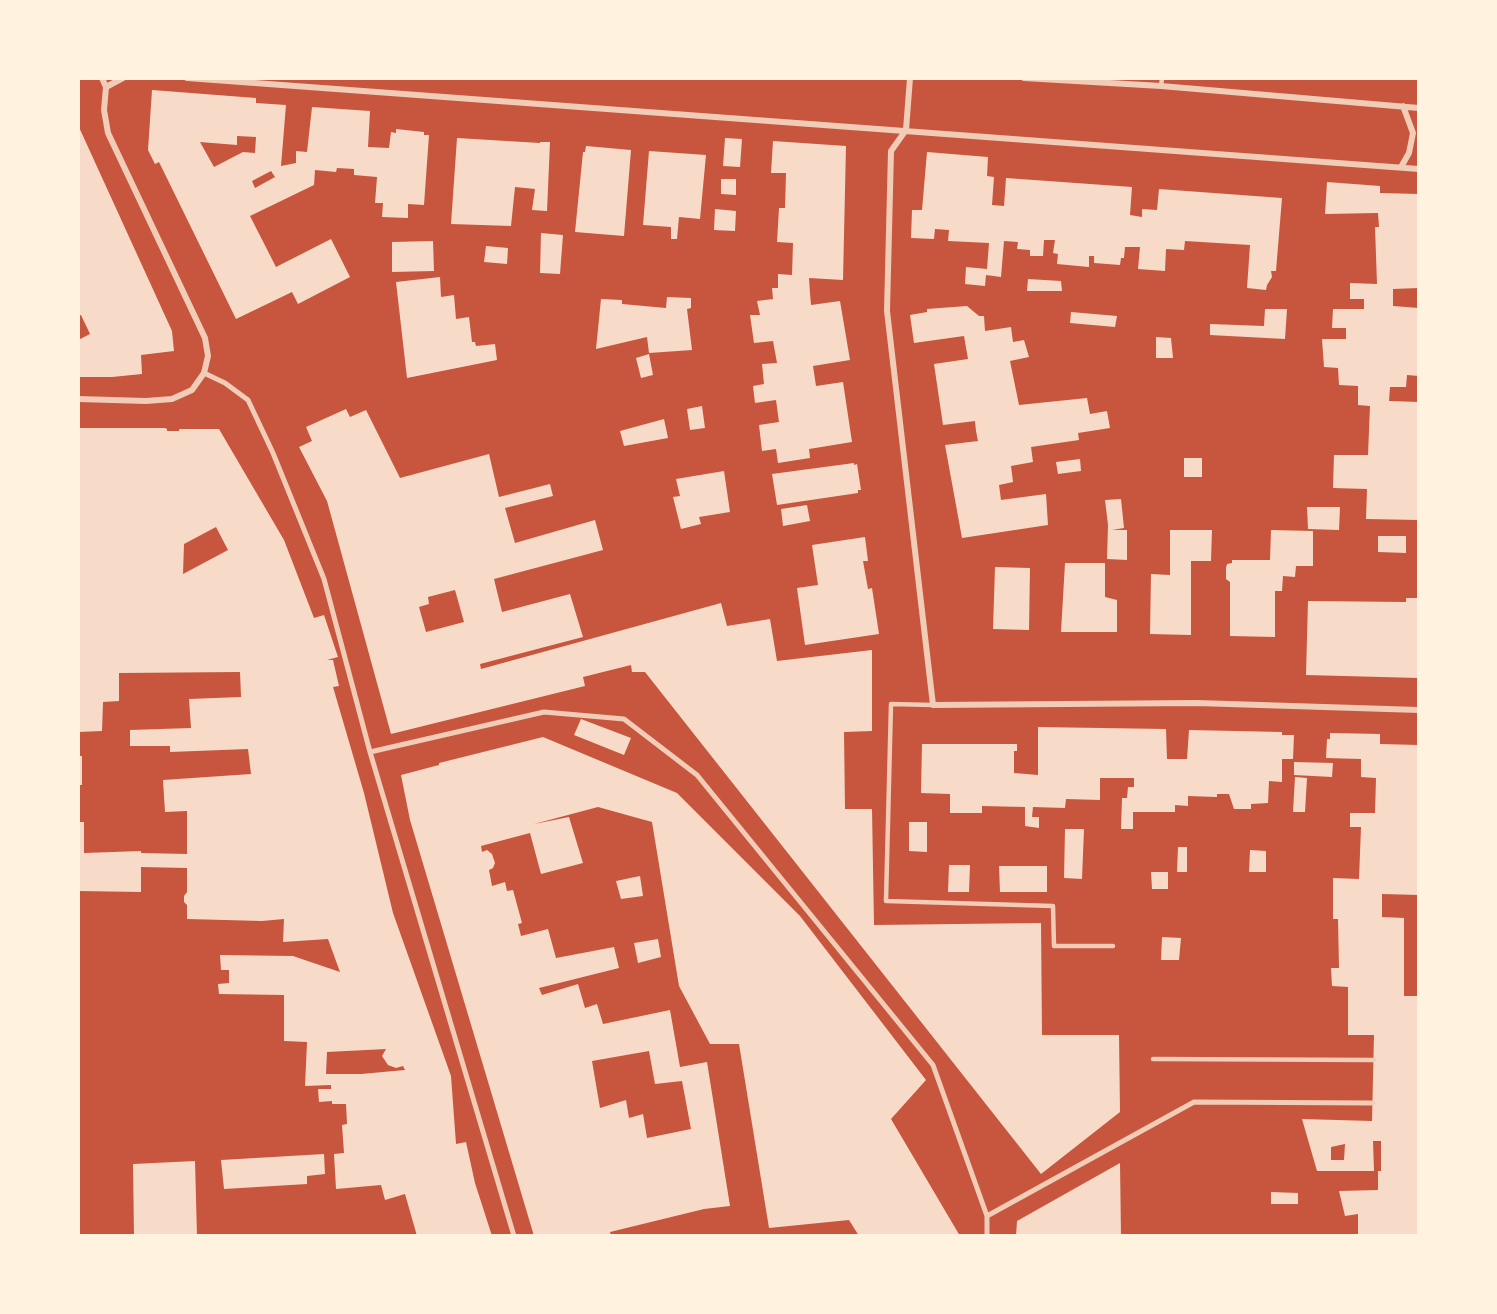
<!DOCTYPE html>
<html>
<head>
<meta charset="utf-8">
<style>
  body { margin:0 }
  #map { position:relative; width:1497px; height:1314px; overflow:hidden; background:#c8553d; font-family:Georgia,serif }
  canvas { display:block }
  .frame { position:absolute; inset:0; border:80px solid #fff3e0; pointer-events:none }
</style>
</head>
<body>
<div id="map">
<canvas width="1497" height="1314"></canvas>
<div class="frame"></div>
</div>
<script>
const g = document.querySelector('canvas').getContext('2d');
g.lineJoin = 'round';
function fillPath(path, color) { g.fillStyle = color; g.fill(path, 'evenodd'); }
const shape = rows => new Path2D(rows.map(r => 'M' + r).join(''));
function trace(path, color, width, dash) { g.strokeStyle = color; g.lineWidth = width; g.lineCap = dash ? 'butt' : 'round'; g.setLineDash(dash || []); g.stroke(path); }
fillPath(shape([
  [152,90,256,98,256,103,286,105,281,166,296,163,296,151,307,152,312,107,370,111,368,147,389,148,391,132,396,133,396,129,424,132,424,135,429,135,424,205,408,204,408,218,382,217,383,203,375,203,377,177,354,175,354,169,337,168,336,172,315,170,314,185,250,216,276,267,331,239,350,277,298,304,292,292,236,319,159,162,155,164,148,150],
  [237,136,256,137,255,153,243,152,214,167,200,142,237,145],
  [271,171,275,177,255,188,252,181],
  [78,125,172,331,174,351,141,355,142,374,112,377,78,377,78,340,90,334,81,315,78,316],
  [457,138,540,143,540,142,550,142,547,211,532,210,535,189,515,187,511,226,451,224],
  [725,138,742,139,740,167,723,166],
  [773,141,846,146,843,280,809,278,810,293,811,305,840,301,850,360,813,366,816,386,843,382,852,442,809,449,810,458,778,463,776,449,762,451,759,425,779,422,776,400,755,403,753,386,764,384,762,364,777,363,773,341,754,343,750,315,760,315,757,301,773,299,772,288,778,288,778,274,792,275,793,243,777,242,779,208,785,208,786,173,771,173],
  [586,146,631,150,624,236,575,232,583,152,585,152],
  [649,151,706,155,700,219,679,217,677,239,671,239,671,227,643,225],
  [927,152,988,157,987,176,994,177,992,205,1004,206,1006,178,1132,187,1130,215,1142,217,1142,209,1157,210,1159,189,1282,198,1276,271,1271,271,1272,277,1267,285,1266,290,1247,288,1250,245,1185,241,1184,250,1166,249,1165,271,1138,269,1140,247,1125,247,1124,258,1121,258,1120,265,1094,263,1094,256,1089,256,1089,267,1057,264,1058,254,1053,253,1055,240,1044,240,1043,256,1030,256,1030,250,1017,249,1018,242,1004,241,1001,277,986,275,985,286,965,284,966,267,987,269,989,243,948,241,949,230,935,229,934,239,911,238,912,210,922,210],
  [721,179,736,179,736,195,721,194],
  [1327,182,1380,186,1380,193,1419,194,1419,288,1393,289,1393,306,1419,308,1419,376,1407,375,1406,387,1390,387,1389,401,1419,402,1419,520,1366,519,1367,489,1333,488,1334,455,1368,455,1370,406,1358,405,1358,386,1339,385,1338,368,1324,367,1322,339,1346,339,1346,328,1332,328,1333,309,1364,309,1364,299,1350,299,1350,283,1377,284,1375,227,1379,227,1378,213,1325,214],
  [715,209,736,211,735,231,714,230],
  [541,233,563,235,560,274,540,273],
  [433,241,434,271,392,272,392,242],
  [486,246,508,248,507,264,484,262],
  [440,277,441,297,454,295,456,319,469,317,472,342,475,342,476,346,495,344,497,360,407,378,396,282],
  [1028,279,1061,281,1062,291,1027,291],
  [667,297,691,298,691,308,687,309,692,350,649,353,647,337,596,349,601,299,622,300,622,304,666,308],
  [967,306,979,316,984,316,985,331,1011,327,1013,342,1024,340,1029,357,1010,361,1019,405,1087,398,1090,414,1107,411,1110,428,1078,433,1079,440,1031,447,1033,462,1011,466,1013,482,999,485,1001,500,1046,494,1048,525,962,538,945,445,978,441,976,431,975,421,943,425,934,364,968,359,964,336,914,343,910,315,927,312,927,309],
  [1265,309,1287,309,1285,339,1210,335,1210,324,1264,326],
  [1071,312,1117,316,1115,327,1070,323],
  [1156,337,1171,338,1173,358,1156,358],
  [649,354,653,375,641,378,636,358],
  [702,406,705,428,690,430,687,409],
  [346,409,350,417,366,410,400,478,489,454,499,497,550,484,553,496,505,508,515,543,595,520,603,550,494,579,502,612,570,594,583,637,480,664,481,669,721,603,727,626,770,619,777,661,872,650,872,731,844,732,845,809,872,809,874,925,1041,923,1042,1035,1119,1035,1120,1112,1041,1174,645,672,632,672,631,665,583,677,585,686,391,734,327,501,299,447,312,441,306,427],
  [455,590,464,622,426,632,419,607,429,604,428,597],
  [664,419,668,438,624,446,620,431],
  [78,428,165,428,167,429,167,431,179,431,179,429,219,429,284,540,314,618,324,615,338,657,327,660,333,660,339,686,333,687,364,793,393,913,451,1076,456,1144,466,1142,475,1183,492,1236,417,1236,405,1194,385,1200,381,1185,336,1189,334,1154,344,1153,342,1125,347,1124,346,1104,332,1104,332,1101,319,1102,318,1089,331,1089,331,1085,305,1086,307,1042,284,1041,284,995,219,994,218,984,229,983,229,970,221,970,220,955,293,956,340,972,328,939,283,942,284,919,262,921,187,919,187,905,184,902,184,896,187,892,187,868,141,867,141,892,78,891,78,822,84,822,84,853,141,851,141,853,187,854,187,811,165,812,163,780,251,774,248,749,170,752,170,746,130,746,130,730,191,728,189,699,241,697,240,672,119,673,119,701,103,702,102,731,78,732],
  [216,527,228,550,183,574,184,544],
  [386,1049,382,1056,388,1065,396,1068,403,1066,405,1070,361,1074,326,1074,327,1052],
  [1184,458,1202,458,1202,477,1184,477],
  [1080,459,1081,471,1058,474,1056,462],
  [854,463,854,465,857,464,861,490,858,490,858,493,777,505,772,474],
  [724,471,730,512,699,517,701,524,681,529,673,497,680,496,676,479],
  [1121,499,1124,528,1112,530,1127,530,1127,560,1107,559,1108,525,1105,500],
  [807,505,810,521,783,526,781,509],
  [1307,507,1340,507,1339,530,1308,529],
  [1170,530,1212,530,1211,561,1191,561,1191,635,1150,634,1151,574,1170,575],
  [1271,530,1313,531,1313,566,1296,566,1295,577,1283,576,1282,591,1275,591,1275,637,1230,636,1230,582,1226,579,1226,568,1227,564,1232,563,1232,560,1270,560],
  [1378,536,1406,536,1406,553,1378,552],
  [865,537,868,561,863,561,868,589,872,588,879,634,805,645,797,588,818,585,812,545],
  [1065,563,1105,563,1105,597,1117,600,1117,632,1061,632],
  [995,567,1030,568,1029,630,993,629],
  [1406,598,1419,598,1419,678,1306,675,1308,601,1406,602],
  [581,719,631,738,624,755,574,735],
  [1038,727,1166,729,1167,759,1187,759,1189,730,1282,732,1282,735,1294,735,1293,759,1282,759,1282,782,1269,781,1268,803,1251,804,1251,809,1234,809,1229,794,1217,794,1217,797,1188,796,1188,806,1175,805,1175,812,1133,812,1133,829,1121,829,1122,798,1127,798,1128,787,1134,787,1134,778,1100,778,1100,800,1066,799,1065,808,1033,807,1032,817,1039,817,1039,828,1025,826,1025,807,982,806,982,813,950,813,950,794,921,793,922,744,1017,744,1017,751,1014,751,1014,773,1038,775],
  [1330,733,1380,734,1380,744,1419,745,1419,895,1382,894,1382,917,1404,918,1404,996,1419,996,1419,1236,1358,1236,1358,1214,1345,1216,1339,1191,1378,1190,1378,1171,1381,1171,1381,1141,1373,1141,1374,1171,1317,1171,1302,1119,1372,1121,1374,1035,1348,1035,1348,987,1332,986,1331,968,1339,968,1338,919,1333,919,1333,878,1359,879,1361,827,1350,827,1350,813,1375,813,1376,778,1361,777,1361,759,1326,758,1327,739,1330,739],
  [1345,1144,1344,1160,1331,1160,1331,1147],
  [543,737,677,793,800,916,926,1080,891,1119,960,1236,859,1236,849,1220,769,1228,739,1044,710,1044,679,986,652,822,598,807,534,824,569,817,583,863,541,874,530,833,481,846,482,852,487,850,492,854,495,863,493,868,489,870,492,886,505,882,507,891,513,890,522,923,518,924,521,936,548,929,556,958,614,947,619,968,539,988,542,995,578,984,585,1008,597,1004,603,1024,670,1010,680,1067,707,1062,730,1206,704,1209,610,1232,611,1236,534,1236,410,820,401,775,439,765,439,763],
  [649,1051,655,1084,682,1081,691,1129,647,1138,643,1114,629,1118,626,1100,600,1108,592,1061],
  [78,756,82,756,82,785,78,785],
  [1294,762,1333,763,1332,777,1294,775],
  [1295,777,1307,778,1305,812,1293,812],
  [909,822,927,822,927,852,909,851],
  [1065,829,1084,829,1082,879,1064,878],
  [1178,847,1187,847,1187,872,1177,872],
  [1250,850,1266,851,1266,872,1249,872],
  [949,865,970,865,969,892,948,892],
  [999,866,1047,866,1047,892,1000,892],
  [1151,872,1168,872,1168,889,1152,889],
  [640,876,643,896,621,899,616,881],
  [1162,937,1181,938,1179,960,1161,960],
  [658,939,661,957,638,963,634,943],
  [324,1154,325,1174,307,1176,307,1184,224,1189,221,1160],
  [195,1161,197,1236,134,1236,133,1164],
  [1120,1163,1121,1236,1016,1236,1017,1221],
  [1271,1192,1298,1193,1298,1204,1271,1204]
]), '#f7dbc8');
trace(shape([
  [1161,86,1162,78],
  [933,705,891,704,886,901,1053,906,1054,946,1113,946],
  [1153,1059,1374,1060]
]), '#f1ccb7', 4.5);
trace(shape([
  [204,373,225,383,248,400,273,453,324,579,370,752,514,1236],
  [370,752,544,712,624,719,697,775,933,1065,987,1216,987,1236],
  [987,1216,1194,1102,1373,1103]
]), '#f1ccb7', 5);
trace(shape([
  [187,78,1419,169],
  [910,78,906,130,891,151,887,311,933,705,1197,703,1419,710],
  [1024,78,1161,86,1419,108],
  [106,87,123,78],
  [1401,167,1409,153,1413,133,1403,106],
  [78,399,146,401,172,399,192,390,204,373,208,356,205,338,108,133,104,110,106,87,102,78]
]), '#f1ccb7', 6);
</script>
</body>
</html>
